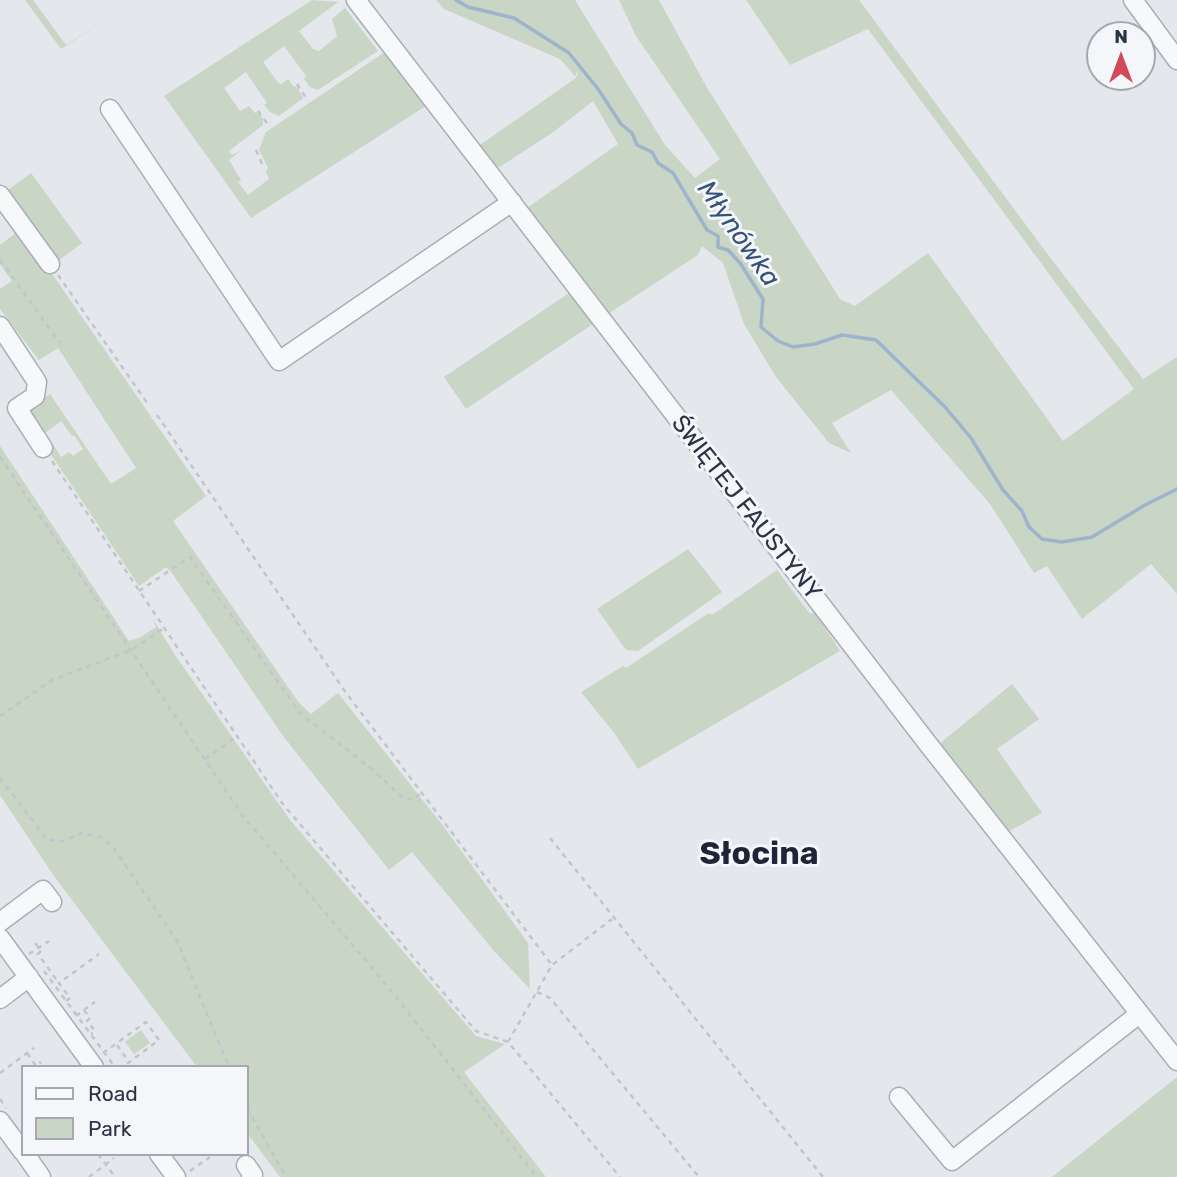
<!DOCTYPE html>
<html>
<head>
<meta charset="utf-8">
<style>
  body { margin:0 }
  #map { position:relative; width:1177px; height:1177px; overflow:hidden; background:#e4e7ec; font-family:Rubik,sans-serif }
  canvas { display:block }
  .legend { position:absolute; left:21px; top:1065px; width:228px; height:91px; box-sizing:border-box; background:#f4f6f9; border:2px solid #a4a8b1; margin:0; padding:9px 12px; list-style:none; font-size:21px; color:#2b3445 }
  .legend li { display:flex; align-items:center; gap:14px; height:35px }
  .legend b { width:35px; border:2px solid #a4a8b1 }
  .north { position:absolute; left:1086px; top:21px; width:70px; height:70px; box-sizing:border-box; background:#f4f6f9; border:2px solid #a4a8b1; border-radius:50%; rotate:0deg; font-size:19px; font-weight:700; line-height:28px; text-align:center; color:#2b3445 }
  .north::after { content:''; display:block; margin:auto; width:24px; height:32px; background:#d1495b; clip-path:polygon(50% 0,100% 100%,50% 72%,0 100%) }
</style>
</head>
<body>
<div id="map">
<canvas width="1177" height="1177"></canvas>
<ul class="legend">
<li><b style="height:9px;background:#f7f8fa"></b>Road</li>
<li><b style="height:19px;background:#c9d6c5"></b>Park</li>
</ul>
<div class="north">N</div>
</div>
<script>
const g = document.querySelector('canvas').getContext('2d');
g.lineJoin = 'round';
function fillPath(path, color) { g.fillStyle = color; g.fill(path, 'evenodd'); }
const shape = rows => new Path2D(rows.map(r => 'M' + r).join(''));
function trace(path, color, width, dash) { g.strokeStyle = color; g.lineWidth = width; g.lineCap = dash ? 'butt' : 'round'; g.setLineDash(dash || []); g.stroke(path); }
function drawText(font, color, halo, rows, align = 'center') {
  g.font = font + ' Rubik,sans-serif'; g.lineWidth = 6; g.setLineDash([]); g.textBaseline = 'middle'; g.strokeStyle = halo; g.fillStyle = color; for (const [text, x, y, turn = 0] of rows) {
    g.save(); g.translate(x, y); g.rotate((+turn || 0) * Math.PI / 180); g.textAlign = isNaN(turn) ? turn : align; if (halo) g.strokeText(text, 0, 0); g.fillText(text, 0, 0); g.restore();
  }
}
fillPath(shape([
  [25,0,33,0,66,45,108,18,61,49],
  [312,0,338,2,299,31,313,49,319,51,337,36,332,19,345,8,378,51,318,90,310,87,304,79,306,76,284,46,263,62,280,85,288,79,293,86,298,88,303,98,279,116,270,112,264,105,267,103,246,72,224,88,240,111,249,106,255,113,258,111,263,119,263,125,229,151,232,155,242,150,229,160,241,180,238,182,248,195,269,179,266,171,268,168,259,150,266,132,388,50,429,104,251,218,164,96],
  [436,0,575,0,665,145,695,178,720,159,636,36,619,0,659,0,706,86,840,299,855,306,928,253,1063,441,1134,389,868,29,790,65,746,0,859,0,1043,248,1143,379,1177,357,1177,594,1151,564,1082,619,1047,566,1034,573,990,504,891,390,832,423,851,453,829,443,776,377,744,324,723,263,702,246,698,255,608,314,527,208,618,144,593,101,552,133,498,168,494,170,477,147,576,78,579,69,575,76,560,59,444,9],
  [31,173,82,243,54,264,3,194],
  [21,229,206,496,173,521,299,703,311,714,338,693,444,827,528,943,530,989,494,951,412,852,389,870,283,736,172,573,166,567,139,586,48,450,53,444,61,457,69,452,73,456,83,449,74,435,72,436,61,421,41,436,23,412,50,394,111,484,136,468,58,348,39,360,0,309,0,289,12,281,0,264,0,245],
  [572,291,596,322,466,409,444,377],
  [0,446,129,641,139,638,156,627,153,619,173,652,290,820,476,1036,505,1044,464,1072,546,1177,280,1177,247,1133,247,1067,197,1067,54,876,0,795],
  [688,549,722,592,638,651,626,650,597,609],
  [777,570,810,614,815,612,840,651,638,769,615,734,581,692,623,666,626,668,709,613,712,615],
  [1012,684,1039,719,997,749,1042,813,1006,833,938,745],
  [141,1030,150,1043,134,1054,125,1042],
  [1177,1077,1177,1176,1175,1177,1052,1177]
]), '#c9d6c5');
trace(shape([
  [456,0,468,7,514,18,569,53,598,89,621,124,632,133,637,145,652,152,658,163,673,173,707,230,718,236,718,247,728,250,740,263,763,299,761,327,778,341,793,347,815,344,842,335,876,340,945,407,971,438,1003,490,1022,511,1029,527,1042,539,1062,542,1092,537,1145,505,1177,489]
]), '#9fb4cc', 3.5);
const minor = shape([
  [356,0,928,744,1177,1061],
  [1133,0,1177,60],
  [110,109,279,361,512,202],
  [0,195,50,264],
  [0,326,37,382,35,396,17,408,43,448],
  [0,922,43,890,52,902],
  [0,938,94,1067],
  [0,999,29,977],
  [899,1097,952,1161,1139,1014],
  [0,1121,23,1152],
  [25,1154,41,1177],
  [159,1154,176,1177],
  [246,1165,253,1175,251,1177]
]);
trace(minor, '#a9aeb7', 21);
trace(shape([
  [297,84,308,101],
  [258,111,269,126],
  [256,150,264,168],
  [0,260,60,343],
  [58,275,148,404],
  [157,415,344,690,552,965],
  [0,457,243,816,389,988,537,1177],
  [52,461,282,803,476,1031,508,1042,620,1177],
  [139,591,190,557,300,713,373,770,403,798,413,800,422,792],
  [0,716,52,680,131,650,164,628],
  [205,759,236,737],
  [0,778,47,839,60,842,82,833,101,837,113,847,177,941,229,1067],
  [550,838,823,1177],
  [35,943,41,951,38,954,56,979,52,982],
  [29,954,49,941],
  [44,971,115,1067],
  [537,992,550,998,699,1177],
  [66,1001,70,998,59,983,99,954],
  [84,1010,95,1002],
  [76,1016,84,1010,90,1018,87,1021,95,1031,91,1034],
  [508,1042,552,965,612,919],
  [117,1045,129,1062],
  [27,1053,36,1066,41,1062],
  [103,1053,146,1022,159,1040,123,1067],
  [0,1073,34,1048],
  [0,1099,6,1108],
  [247,1108,286,1177],
  [98,1154,115,1177],
  [190,1171,210,1157],
  [89,1177,114,1158]
]), '#c2c5cb', 2.5, [5, 5]);
trace(minor, '#f7f8fa', 18);
drawText('24px', '#2b3445', '#f4f6f9', [
  ["ŚWIĘTEJ FAUSTYNY",746,508,52]
]);
drawText('italic 26px', '#34527a', '#f4f6f9', [
  ["Młynówka",738,234,55]
]);
drawText('bold 32px', '#1d2536', '#f4f6f9', [
  ["Słocina",759,855]
]);
</script>
</body>
</html>
